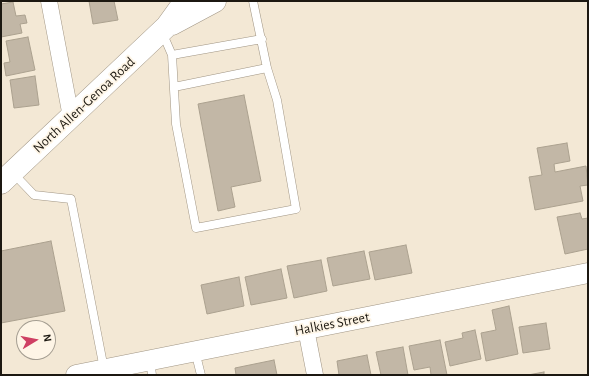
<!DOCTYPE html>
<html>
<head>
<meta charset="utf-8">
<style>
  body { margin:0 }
  #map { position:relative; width:589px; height:376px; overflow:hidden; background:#f3e8d5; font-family:"Alegreya Sans",sans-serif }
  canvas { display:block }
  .frame { position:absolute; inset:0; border:2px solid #1c1811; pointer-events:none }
  .north { position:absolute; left:16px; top:320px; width:40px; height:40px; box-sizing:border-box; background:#fef5e6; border:1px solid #a49d91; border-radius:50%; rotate:80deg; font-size:11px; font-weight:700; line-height:16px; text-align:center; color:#1c1811 }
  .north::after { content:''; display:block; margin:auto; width:14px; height:18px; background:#cf4063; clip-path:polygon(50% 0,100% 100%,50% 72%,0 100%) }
</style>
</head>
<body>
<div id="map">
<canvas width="589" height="376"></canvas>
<div class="frame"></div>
<div class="north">N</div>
</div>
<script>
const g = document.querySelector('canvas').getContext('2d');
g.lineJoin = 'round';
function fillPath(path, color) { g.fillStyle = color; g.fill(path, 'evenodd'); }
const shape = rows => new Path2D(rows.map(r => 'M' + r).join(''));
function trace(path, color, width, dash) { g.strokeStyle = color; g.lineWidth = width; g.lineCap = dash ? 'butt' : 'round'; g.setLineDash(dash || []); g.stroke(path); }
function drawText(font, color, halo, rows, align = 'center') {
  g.font = font + ' "Alegreya Sans",sans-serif'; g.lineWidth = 3.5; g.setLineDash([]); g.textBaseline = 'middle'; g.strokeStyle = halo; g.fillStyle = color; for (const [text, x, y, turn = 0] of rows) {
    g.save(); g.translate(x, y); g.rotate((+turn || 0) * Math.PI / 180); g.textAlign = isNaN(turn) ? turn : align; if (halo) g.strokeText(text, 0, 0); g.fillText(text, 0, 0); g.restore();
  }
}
const building = shape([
  [89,1,114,1,118,20,93,24,89,1],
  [13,2,16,16,25,15,27,23,20,24,22,33,1,37,1,4,13,2],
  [28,37,35,70,6,76,4,63,10,62,6,41,28,37],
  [35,76,39,105,14,108,10,80,35,76],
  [244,95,261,181,231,187,235,207,218,211,198,104,244,95],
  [567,143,570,161,554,164,555,172,586,166,588,185,580,186,583,201,535,210,529,177,542,175,537,148,567,143],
  [580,213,582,219,588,218,588,249,565,254,557,217,580,213],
  [51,241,65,311,1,323,1,251,51,241],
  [406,245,412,273,375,280,369,252,406,245],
  [364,251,370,279,333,286,327,258,364,251],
  [321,260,327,291,294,298,287,266,321,260],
  [281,269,287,298,251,305,245,277,281,269],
  [239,277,244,306,207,314,201,285,239,277],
  [509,306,518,354,486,361,481,333,496,330,492,310,509,306],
  [546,323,550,349,523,353,519,327,546,323],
  [475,330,481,359,450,366,445,342,463,338,462,333,475,330],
  [440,340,447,375,431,375,430,367,414,370,409,346,440,340],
  [403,347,408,375,381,375,376,352,403,347],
  [367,355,371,375,339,375,337,361,367,355],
  [274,360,277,375,236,375,235,368,274,360],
  [544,372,544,375,528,375,544,372]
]);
fillPath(building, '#c2b7a6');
trace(building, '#aba18f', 1);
const service = shape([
  [162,32,172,55,176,124,196,228,296,209,277,100,267,68,253,1],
  [172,55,262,39],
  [174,87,267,68],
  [13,173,34,195,71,199,104,369],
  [195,351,201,375],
  [150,360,152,375]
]);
const minor = shape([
  [49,1,71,117],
  [306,329,315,375]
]);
const tertiary = shape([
  [76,375,588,273]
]);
const secondary = shape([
  [172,24,215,1],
  [1,183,167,26,185,1]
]);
trace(service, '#a09584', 9);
trace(minor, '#a09584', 17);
trace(tertiary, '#a09584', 21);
trace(secondary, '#a09584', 23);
trace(service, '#fff', 8);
trace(minor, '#fff', 16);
trace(tertiary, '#fff', 20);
trace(secondary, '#fff', 22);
drawText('14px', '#1c1811', '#fef5e6', [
  ["North Allen-Genoa Road",84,105,-43],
  ["Halkies Street",332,324,-11]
]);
</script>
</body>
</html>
